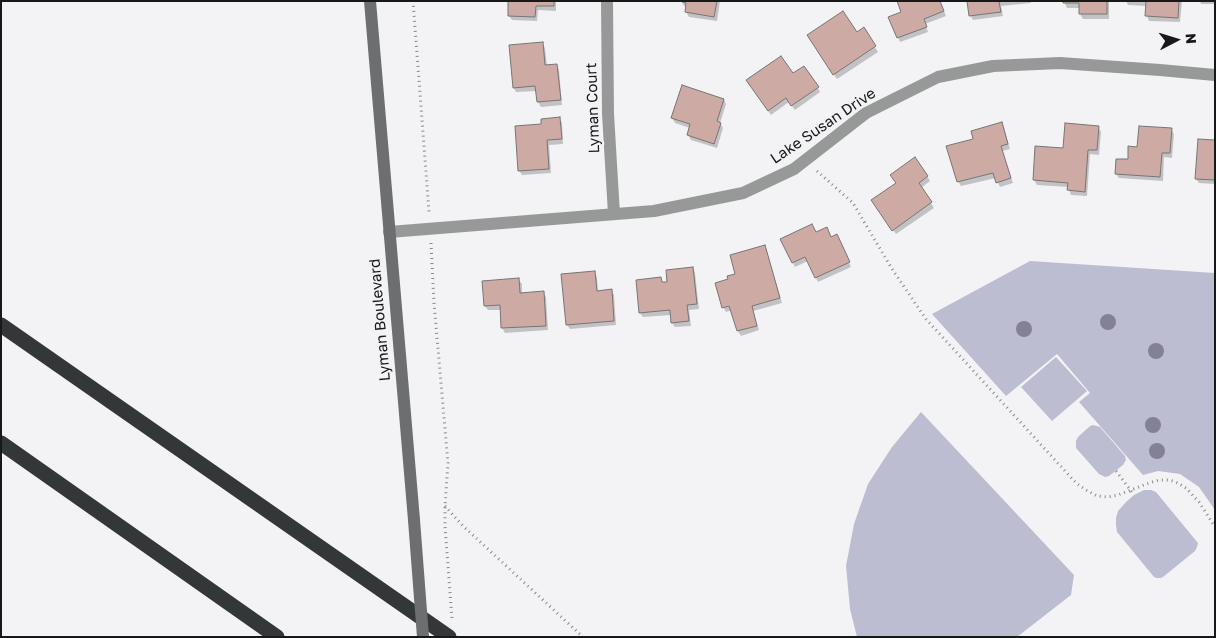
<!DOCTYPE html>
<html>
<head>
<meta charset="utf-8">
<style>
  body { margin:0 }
  #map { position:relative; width:1216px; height:638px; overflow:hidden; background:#f3f3f6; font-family:"Golos Text",sans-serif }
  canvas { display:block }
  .frame { position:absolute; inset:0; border:2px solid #171818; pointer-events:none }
  .north { position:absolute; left:1151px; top:15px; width:50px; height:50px; -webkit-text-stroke:4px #f3f3f6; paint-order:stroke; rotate:85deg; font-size:14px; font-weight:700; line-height:20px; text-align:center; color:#171818 }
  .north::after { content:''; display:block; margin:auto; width:18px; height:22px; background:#171818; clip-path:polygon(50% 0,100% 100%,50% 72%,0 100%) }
</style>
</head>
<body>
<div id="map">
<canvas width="1216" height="638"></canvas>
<div class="frame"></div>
<div class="north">N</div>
</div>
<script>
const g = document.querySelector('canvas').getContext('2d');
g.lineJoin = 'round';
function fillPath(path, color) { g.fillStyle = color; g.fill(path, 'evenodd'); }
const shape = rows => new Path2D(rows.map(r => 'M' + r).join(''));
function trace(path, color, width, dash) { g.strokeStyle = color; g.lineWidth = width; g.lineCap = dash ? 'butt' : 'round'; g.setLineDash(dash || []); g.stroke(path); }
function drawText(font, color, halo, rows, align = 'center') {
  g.font = font + ' "Golos Text",sans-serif'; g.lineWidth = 4.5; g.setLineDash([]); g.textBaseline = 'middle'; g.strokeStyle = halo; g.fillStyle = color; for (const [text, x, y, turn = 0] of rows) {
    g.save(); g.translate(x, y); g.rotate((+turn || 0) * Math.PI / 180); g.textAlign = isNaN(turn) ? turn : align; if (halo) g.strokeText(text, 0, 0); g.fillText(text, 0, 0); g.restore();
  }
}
fillPath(shape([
  [1030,261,1215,273,1215,510,1199,487,1180,474,1158,471,1143,475,1079,402,1090,393,1057,354,1006,396,932,314],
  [1056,357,1087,391,1052,421,1021,387],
  [921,412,1074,575,1071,595,1017,637,857,637,850,609,846,566,854,524,868,484,892,447],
  [1093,425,1100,427,1125,456,1126,460,1123,465,1109,476,1105,477,1099,474,1076,448,1076,441,1078,437,1090,426],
  [1144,490,1151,490,1156,492,1198,543,1197,547,1195,551,1163,577,1161,578,1157,578,1154,577,1117,532,1116,525,1116,518,1118,511,1126,502,1134,495]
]), '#bdbdd2');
fillPath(shape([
  [510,1,556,1,556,11,538,10,537,21,512,20,509,16],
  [681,1,720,1,717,21,689,17,686,12,687,7,684,6],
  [940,1,946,16,925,24,928,32,900,42,890,17],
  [969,1,1031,1,1031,3,1001,6,1003,16,973,20,970,15],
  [1064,1,1109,1,1109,19,1083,19,1080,14,1081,8,1067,8],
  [1126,1,1182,1,1180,22,1149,21,1147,16,1147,6,1128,5],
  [1200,1,1215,1,1215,4,1201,4],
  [863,29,878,52,837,79,811,40,857,33],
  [542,43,545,48,547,66,557,65,559,70,562,105,541,107,538,102,537,91,516,92,514,88],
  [793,75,818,88,820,92,795,110,789,102,771,115,750,85],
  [724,100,726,104,720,123,723,128,717,148,691,140,688,135,690,128,675,123,672,118],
  [559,119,562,123,563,144,549,145,551,173,522,175,519,170,542,125],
  [1002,123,1004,128,1010,149,1002,151,1013,183,1000,187,996,178,961,186,958,181,975,140],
  [1098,127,1101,132,1099,155,1090,154,1087,196,1071,195,1069,190,1069,187,1037,185,1034,180,1064,149],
  [1171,129,1174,134,1172,158,1164,157,1163,181,1119,178,1116,174,1138,148],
  [1215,141,1215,184,1199,183,1196,179],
  [927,176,930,181,921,188,934,208,896,234,875,205,897,183],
  [816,234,839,241,851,267,818,282,808,261,795,267,793,263],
  [764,247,767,252,782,303,753,311,759,330,741,336,738,331,732,310,726,312,723,307,729,280,737,275],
  [693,268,695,273,699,309,689,310,691,326,675,327,672,323,671,315,643,317,640,313,661,279,663,283,668,283],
  [594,272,597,277,598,292,611,291,614,295,616,325,570,329,567,325],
  [519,280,522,284,522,294,543,293,546,297,548,330,505,333,502,328,501,310,488,310,485,306]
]), '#0003');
const building = shape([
  [508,1,554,1,554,6,536,6,535,17,508,16,508,1],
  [680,1,717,1,714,17,685,12,686,3,680,1],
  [897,1,940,1,944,11,924,19,927,27,897,38,888,17,901,12,897,1],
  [967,1,1004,1,999,2,1001,12,969,16,967,1],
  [1063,1,1107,1,1107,14,1079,14,1079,3,1063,3,1063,1],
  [1142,1,1179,1,1178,18,1145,16,1146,1,1142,1],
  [843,11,857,32,864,27,876,46,833,75,807,35,843,11],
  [543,42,545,65,557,64,561,100,537,102,535,86,513,88,509,45,543,42],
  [781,56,793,73,804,66,819,87,791,106,786,98,768,111,746,80,781,56],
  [682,85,724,99,717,121,721,123,714,144,687,135,690,124,671,118,682,85],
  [560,117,562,139,547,140,549,169,518,171,515,126,541,124,541,119,560,117],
  [1002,122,1008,144,1001,146,1011,178,996,183,993,173,957,182,946,146,973,139,971,131,1002,122],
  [1065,123,1099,126,1097,150,1088,150,1085,192,1067,190,1068,183,1033,180,1035,146,1063,148,1065,123],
  [1139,126,1172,128,1170,153,1162,153,1160,177,1115,174,1116,159,1128,159,1128,146,1137,147,1139,126],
  [1198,139,1215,140,1215,180,1195,179,1198,139],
  [915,157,928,176,919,183,932,202,892,231,871,200,896,183,890,175,915,157],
  [812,224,816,232,827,227,831,237,837,234,850,262,815,278,805,257,792,263,780,239,812,224],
  [765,245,780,298,752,306,757,326,737,331,729,306,722,308,715,283,728,279,727,276,735,274,730,255,765,245],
  [693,267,697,304,687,305,689,321,671,323,670,310,639,313,636,280,661,277,662,282,667,282,666,270,693,267],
  [595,271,597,291,612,289,614,321,566,325,561,274,595,271],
  [519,278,520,293,544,291,546,326,501,328,500,305,484,306,482,281,519,278]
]);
fillPath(building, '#cdaba4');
trace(building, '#777473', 1);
trace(shape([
  [413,1,429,212],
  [817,171,853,203,892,269,926,319,1076,483,1086,490,1097,496,1108,497,1118,495,1149,483,1159,480,1170,480,1178,483,1186,488,1199,502,1215,527],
  [431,243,434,303,448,463,445,506,445,526,452,619],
  [1116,471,1134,495],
  [445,506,463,526,583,637]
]), '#89898b', 3, [1, 4]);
trace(shape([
  [607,1,608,114,614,214],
  [389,232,654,211,743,193,794,169,866,113,938,77,993,66,1060,63,1160,70,1215,75]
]), '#979999', 12);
trace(shape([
  [370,1,414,520]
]), '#6c6e6f', 12);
trace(shape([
  [1,325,449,637],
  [1,443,277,637]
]), '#343738', 15);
trace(shape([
  [414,520,423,637]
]), '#6c6e6f', 12);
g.fillStyle = '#828198';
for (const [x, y] of [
  [1108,322],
  [1024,329],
  [1156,351],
  [1153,425],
  [1157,451]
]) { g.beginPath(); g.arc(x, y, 8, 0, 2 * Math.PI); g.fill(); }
drawText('15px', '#171818', '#f3f3f6', [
  ["Lyman Court",593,108,-92],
  ["Lake Susan Drive",823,126,-34],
  ["Lyman Boulevard",380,320,-95]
]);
</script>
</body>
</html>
